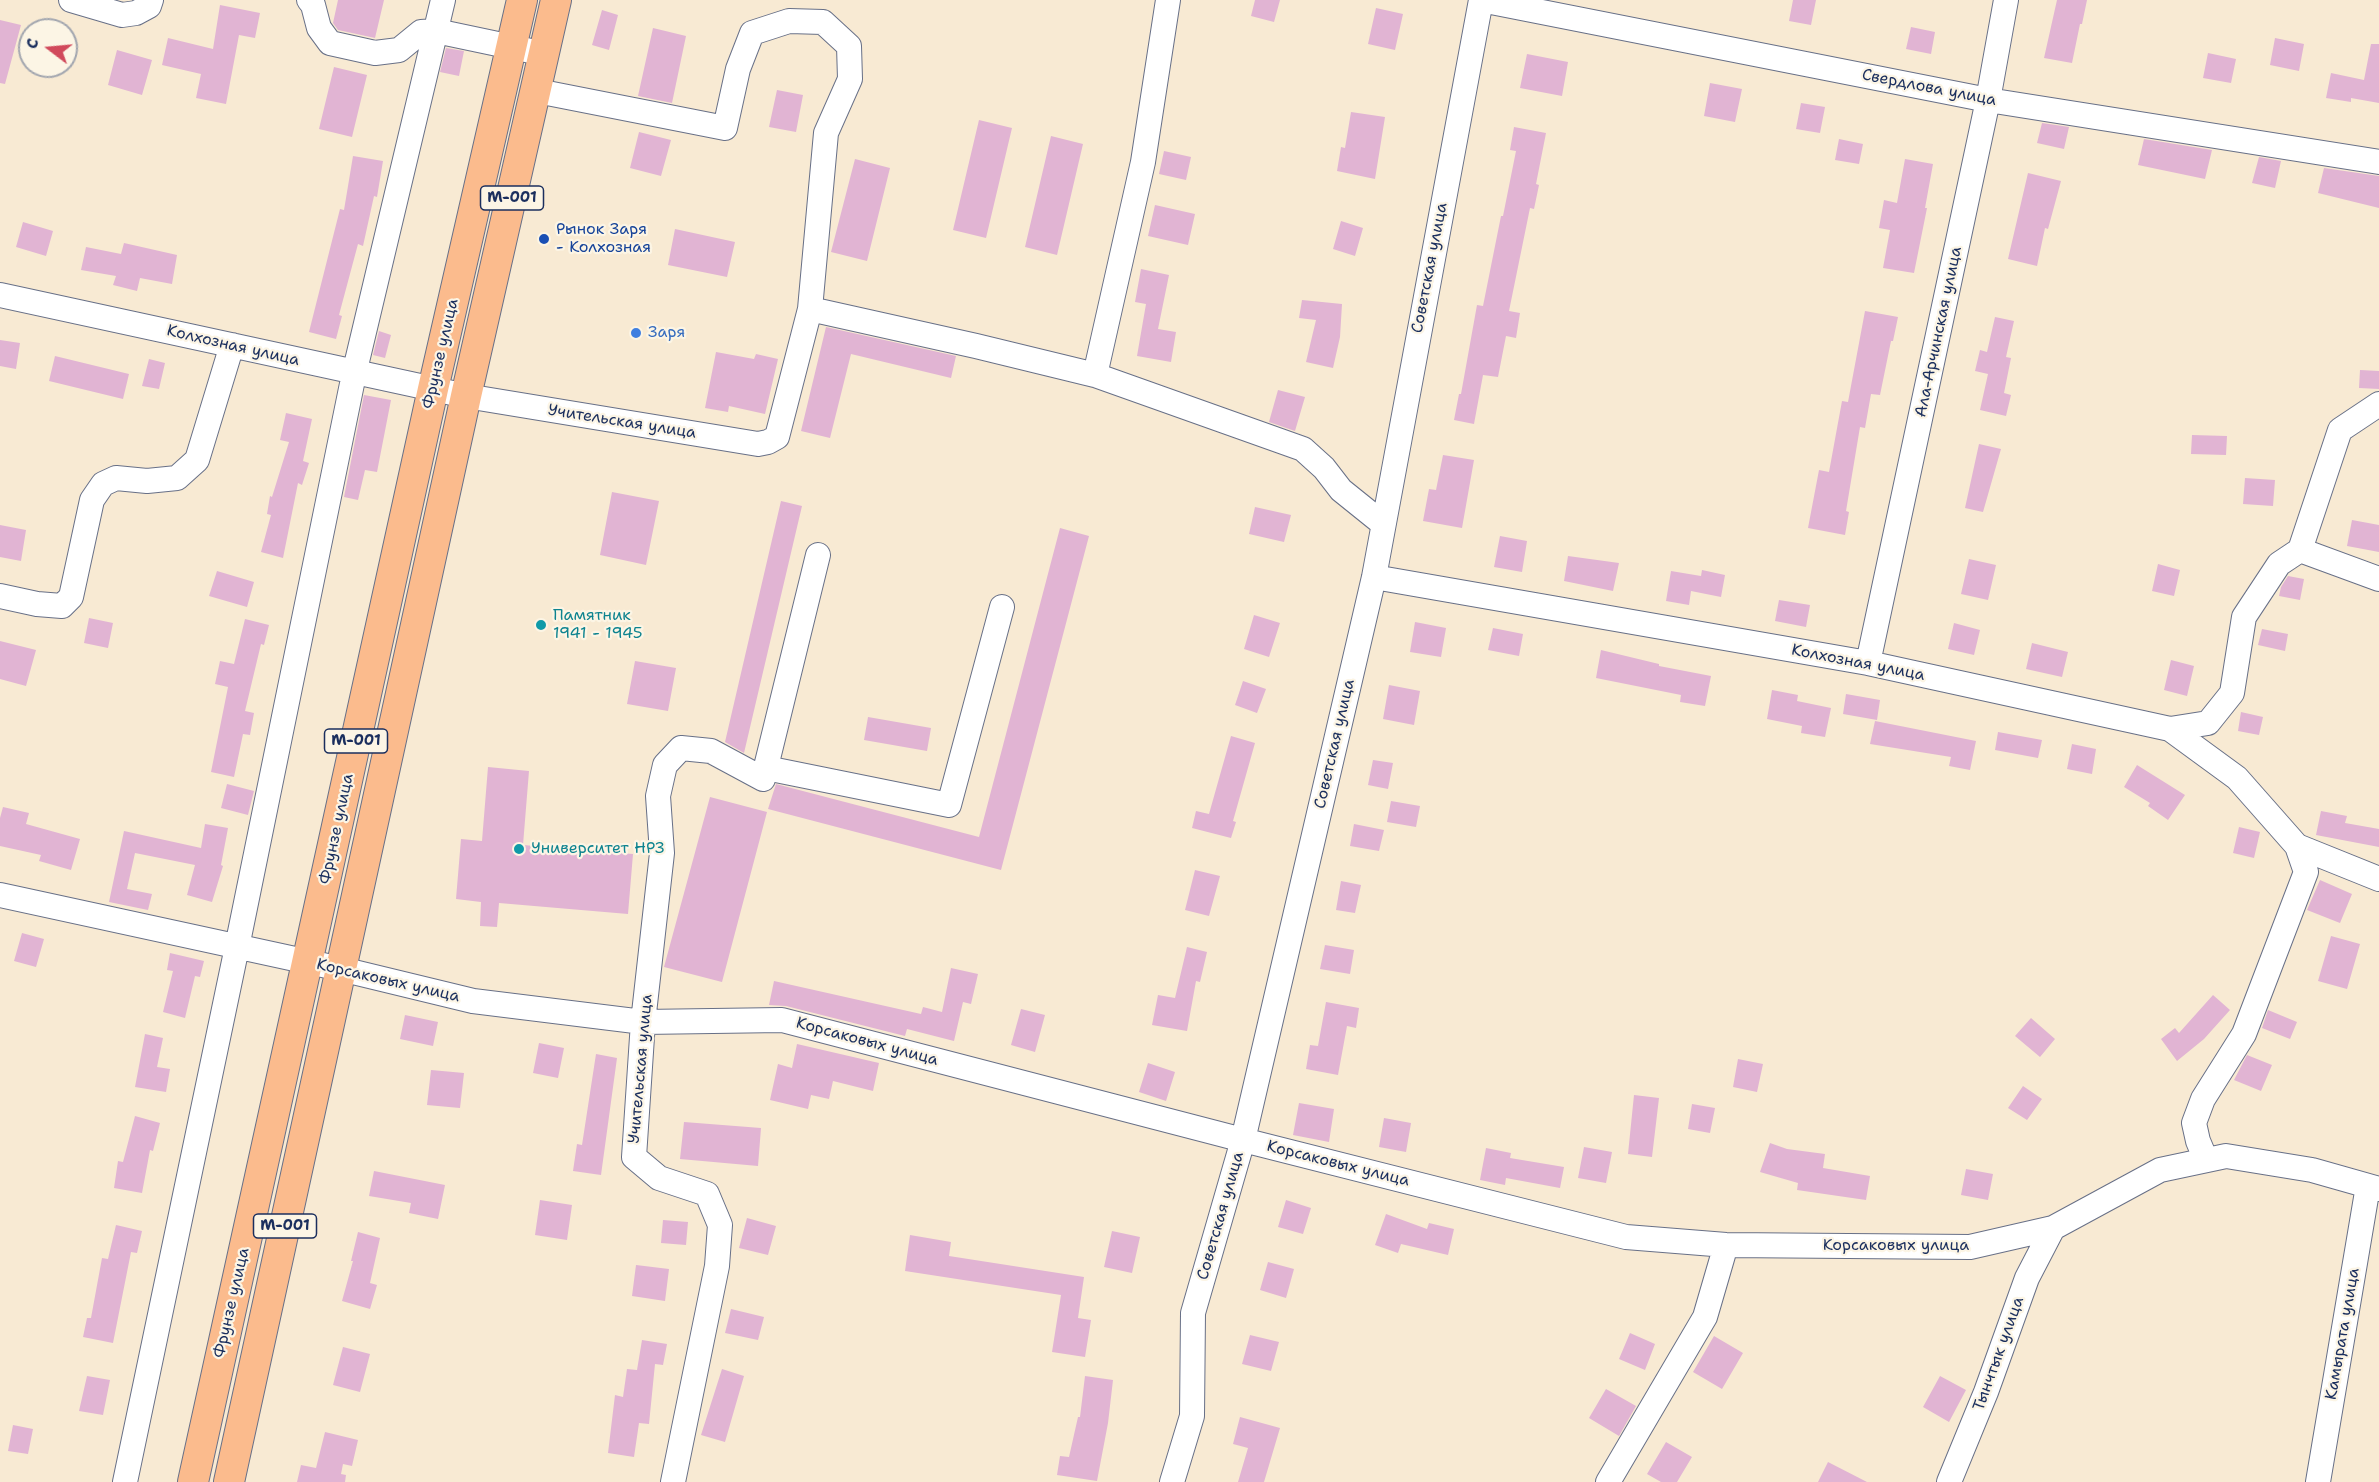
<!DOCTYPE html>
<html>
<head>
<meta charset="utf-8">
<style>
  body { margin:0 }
  #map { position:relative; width:2379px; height:1482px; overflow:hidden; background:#f8ead3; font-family:"Shantell Sans",sans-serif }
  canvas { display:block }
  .north { position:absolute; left:18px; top:18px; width:60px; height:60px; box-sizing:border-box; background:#fcf5e5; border:2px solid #a2a6af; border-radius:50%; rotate:286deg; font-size:16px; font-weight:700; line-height:24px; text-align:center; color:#1b2f5e }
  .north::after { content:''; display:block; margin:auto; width:21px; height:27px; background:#d1495b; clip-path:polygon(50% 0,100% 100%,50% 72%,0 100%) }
</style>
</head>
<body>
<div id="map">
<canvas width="2379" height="1482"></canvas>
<div class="north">С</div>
</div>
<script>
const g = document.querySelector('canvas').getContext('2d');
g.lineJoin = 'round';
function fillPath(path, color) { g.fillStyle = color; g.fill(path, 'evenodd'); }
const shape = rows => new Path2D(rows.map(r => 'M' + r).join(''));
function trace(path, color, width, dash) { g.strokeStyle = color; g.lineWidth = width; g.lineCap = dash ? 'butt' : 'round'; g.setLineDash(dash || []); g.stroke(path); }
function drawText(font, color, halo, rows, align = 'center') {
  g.font = font + ' "Shantell Sans",sans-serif'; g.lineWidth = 4.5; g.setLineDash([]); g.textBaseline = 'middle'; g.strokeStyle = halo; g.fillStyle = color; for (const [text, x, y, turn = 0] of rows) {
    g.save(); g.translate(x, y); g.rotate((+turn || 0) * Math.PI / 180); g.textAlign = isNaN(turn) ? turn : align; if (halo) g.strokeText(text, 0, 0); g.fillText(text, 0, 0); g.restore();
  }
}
fillPath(shape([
  [338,0,384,0,375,38,338,30,333,23],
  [1255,0,1280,0,1274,22,1251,16],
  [1793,0,1816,0,1811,25,1789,21],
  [2057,0,2087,0,2082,24,2080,24,2072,63,2044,58],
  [220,5,260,13,255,38,239,35,226,104,196,98,201,74,162,65,168,38,213,49],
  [1376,8,1403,14,1395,50,1368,44],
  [602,10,618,15,609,50,592,45],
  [0,20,21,25,5,84,0,83],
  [1911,27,1935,32,1931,54,1906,49],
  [653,28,686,36,672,103,638,96],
  [2275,38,2304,44,2299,71,2270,65],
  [2371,44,2379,44,2379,103,2351,98,2351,102,2326,98,2331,73,2364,80],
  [446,48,464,51,459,76,440,72],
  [117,50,152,60,142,95,108,85],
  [2208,53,2236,59,2231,83,2203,78],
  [1527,54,1568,62,1562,96,1520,88],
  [334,67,367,75,352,137,319,129],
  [1710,83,1742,89,1735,122,1704,116],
  [777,90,803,95,796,132,769,127],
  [1801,103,1825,107,1820,133,1796,129],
  [1351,112,1385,117,1375,179,1337,171,1341,147,1345,148],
  [979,120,1012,128,986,238,953,230],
  [2042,123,2069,127,2064,149,2037,143],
  [1514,127,1546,133,1536,184,1539,185,1534,209,1530,208,1509,311,1520,313,1516,338,1506,336,1498,377,1483,375,1474,424,1454,420,1459,394,1461,394,1477,305,1483,306,1501,216,1503,216,1516,151,1510,150],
  [639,132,671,140,661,176,630,168],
  [1051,136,1083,144,1057,255,1025,247],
  [1839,139,1863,144,1859,164,1835,160],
  [2144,139,2212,150,2205,179,2138,165],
  [1164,151,1191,157,1186,180,1159,174],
  [353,156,383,161,377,197,374,196,363,246,358,244,339,315,342,316,336,339,309,332,340,209,344,210],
  [2259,157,2281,161,2275,188,2252,183],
  [855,159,890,168,867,261,831,252],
  [1905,159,1933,164,1925,208,1927,208,1914,273,1883,268,1890,230,1879,228,1884,200,1897,203],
  [2324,168,2379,176,2379,208,2318,193],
  [2028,173,2061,181,2048,229,2045,228,2037,266,2008,259],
  [1155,205,1195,214,1188,245,1148,236],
  [1341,221,1363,228,1355,256,1333,249],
  [23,222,53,231,46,256,16,247],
  [675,229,735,242,727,277,668,265],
  [124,243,177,255,172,284,140,278,137,291,113,285,116,276,81,270,86,247,121,254],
  [1141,269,1169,275,1158,329,1176,332,1171,362,1137,356,1146,304,1135,302],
  [1302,300,1342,304,1340,337,1333,368,1306,362,1316,320,1299,318],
  [1865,311,1898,317,1893,341,1891,341,1880,395,1871,394,1865,428,1860,427,1846,511,1849,512,1845,535,1808,528,1819,470,1829,472,1842,401,1848,402],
  [1995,317,2014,321,2006,357,2011,358,2004,393,2011,395,2006,416,1980,410,1988,374,1975,371,1980,350,1987,352],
  [826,327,956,356,951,378,851,354,830,438,801,431],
  [379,331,391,335,385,358,373,355],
  [0,340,20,343,16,369,0,366],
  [716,352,754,359,756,354,778,359,765,414,729,406,728,412,705,408],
  [55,356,129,374,123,399,49,381],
  [149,359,165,363,159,389,142,386],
  [2360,370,2379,371,2379,389,2359,388],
  [1278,390,1305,397,1295,431,1269,422],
  [364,395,391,400,377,472,365,470,358,500,344,497],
  [286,413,312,419,303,461,309,463,302,485,298,483,283,558,261,552,271,515,267,514,270,496,272,497,289,442,280,440],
  [2192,435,2227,436,2226,455,2191,454],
  [1979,444,2001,449,1983,512,1965,508],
  [1443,455,1474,460,1462,528,1423,521,1429,489,1436,490],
  [2245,478,2275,480,2273,506,2243,504],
  [612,492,659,501,646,565,600,555],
  [781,501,802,506,744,753,725,742],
  [1255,507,1291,515,1284,542,1249,534],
  [2352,520,2379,525,2379,552,2347,546],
  [0,525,26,530,21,561,0,557],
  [1060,528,1089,536,1001,870,768,809,776,784,979,837],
  [1500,536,1527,541,1522,572,1494,567],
  [1568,556,1619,563,1613,591,1564,581],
  [1969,559,1996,565,1988,600,1961,594],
  [2158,564,2180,570,2174,596,2152,591],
  [1702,570,1725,575,1721,597,1691,591,1689,605,1666,601,1671,571,1701,576],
  [217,571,254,582,247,607,209,596],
  [2288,576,2304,579,2300,600,2279,596,2281,587],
  [1779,600,1810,605,1806,627,1775,621],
  [1254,615,1280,623,1269,657,1244,649],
  [89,618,113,623,108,648,84,643],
  [245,619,269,625,264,645,261,644,245,711,254,713,250,735,243,734,234,777,211,772,228,687,215,684,220,661,234,664],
  [1415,622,1446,628,1441,657,1410,652],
  [1954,623,1980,630,1974,655,1948,649],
  [1493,628,1523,634,1519,656,1488,650],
  [2262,629,2288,634,2285,651,2258,645],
  [0,641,36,650,26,686,0,679],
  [2032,643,2068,652,2062,677,2026,669],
  [1601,650,1659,664,1659,666,1711,676,1705,706,1680,702,1681,695,1596,678],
  [2171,660,2194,666,2187,696,2164,690],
  [635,661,676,668,668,711,627,704],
  [1243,681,1266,689,1257,713,1235,705],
  [1389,685,1420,691,1414,725,1383,719],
  [1772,690,1798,695,1797,701,1831,708,1825,737,1801,733,1802,726,1767,719],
  [1846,694,1880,700,1877,720,1843,714],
  [2241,712,2263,717,2259,735,2238,731],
  [868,717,931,728,927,751,864,740],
  [1875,721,1976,741,1970,770,1949,766,1951,757,1870,744],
  [1998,732,2042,740,2038,758,1995,750],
  [1231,736,1255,743,1233,821,1236,822,1231,838,1192,828,1196,811,1209,814],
  [2072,744,2096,749,2092,774,2067,769],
  [1373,760,1393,763,1388,789,1368,785],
  [2137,765,2185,795,2168,820,2148,806,2150,803,2124,787],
  [488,767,529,771,523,845,633,854,628,914,499,903,497,927,480,926,481,902,456,899,461,839,482,841],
  [227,784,254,791,248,815,221,808],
  [710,797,767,812,722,982,664,967],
  [1391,801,1420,806,1416,827,1387,822],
  [3,807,29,813,26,824,80,839,71,870,39,861,41,855,0,846,0,818],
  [2321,811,2347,816,2345,823,2379,829,2379,847,2316,835],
  [205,824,228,828,221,865,223,866,212,902,187,895,195,865,135,853,127,889,152,894,148,910,109,902,124,831,201,848],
  [1354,824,1384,830,1379,851,1350,846],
  [2239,827,2260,832,2254,858,2233,853],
  [1195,870,1220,876,1209,916,1185,910],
  [2320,880,2352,894,2340,923,2307,910],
  [1341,881,1361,885,1355,913,1336,910],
  [22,933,44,939,36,967,14,961],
  [2331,936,2360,944,2347,989,2318,981],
  [1325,945,1354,950,1350,974,1320,969],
  [1187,947,1207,952,1200,982,1196,981,1187,1031,1152,1025,1158,995,1175,998],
  [170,953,204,961,200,977,195,976,185,1018,163,1012,173,971,167,970],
  [951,968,978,974,971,1004,963,1002,954,1041,907,1029,905,1036,786,1006,769,1005,774,981,921,1014,923,1007,942,1012],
  [2213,995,2230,1010,2204,1039,2177,1061,2161,1039,2175,1028,2179,1033],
  [1326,1002,1359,1008,1356,1028,1347,1026,1338,1075,1306,1069,1310,1045,1318,1046],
  [1021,1009,1045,1015,1035,1052,1011,1045],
  [2268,1010,2297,1022,2290,1039,2262,1028],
  [405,1015,438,1022,433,1046,400,1039],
  [2031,1018,2055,1039,2040,1057,2015,1036],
  [145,1034,163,1038,157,1067,170,1069,166,1092,135,1087],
  [539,1043,564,1048,558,1078,533,1073],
  [797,1044,879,1063,873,1091,833,1081,829,1099,811,1095,808,1109,770,1100,778,1064,792,1068],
  [596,1054,617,1058,601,1175,573,1171,577,1144,582,1145],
  [2247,1055,2272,1065,2261,1091,2234,1080],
  [1738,1059,1763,1064,1757,1092,1733,1087],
  [1148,1063,1175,1072,1166,1101,1139,1092],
  [431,1070,464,1073,460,1108,427,1105],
  [2023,1086,2042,1099,2027,1120,2008,1108],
  [1634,1095,1659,1098,1652,1157,1628,1154],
  [1299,1103,1334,1109,1329,1142,1293,1135],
  [1692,1104,1715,1108,1710,1133,1688,1129],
  [135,1116,160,1123,153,1151,150,1150,142,1193,114,1188,118,1161,123,1162],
  [1384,1118,1411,1123,1406,1152,1379,1147],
  [684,1122,761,1128,758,1166,680,1159],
  [1770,1143,1787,1149,1825,1154,1823,1168,1870,1176,1866,1200,1797,1190,1798,1183,1760,1172],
  [1584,1147,1612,1152,1606,1183,1578,1178],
  [1486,1148,1511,1153,1510,1158,1564,1167,1560,1188,1506,1178,1505,1185,1480,1180],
  [1966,1169,1993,1174,1988,1200,1961,1195],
  [374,1171,445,1185,438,1219,409,1213,411,1203,369,1196],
  [540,1200,572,1205,567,1240,535,1235],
  [1286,1200,1311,1208,1303,1234,1278,1227],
  [1386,1214,1427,1229,1429,1223,1454,1229,1448,1255,1401,1244,1398,1253,1375,1245],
  [747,1218,776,1226,768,1255,739,1248],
  [663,1220,688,1222,686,1245,661,1243],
  [116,1225,142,1231,137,1253,131,1252,113,1343,83,1337,87,1318,91,1318,102,1258,108,1259],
  [1112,1231,1140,1237,1132,1273,1104,1267],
  [358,1232,380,1238,370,1283,377,1285,370,1309,342,1301,353,1261,351,1261],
  [910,1235,951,1242,949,1256,1084,1277,1078,1318,1091,1320,1085,1357,1052,1352,1061,1295,905,1271],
  [1268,1262,1294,1269,1286,1298,1260,1290],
  [636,1265,669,1269,665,1301,632,1296],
  [731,1309,764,1317,758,1340,725,1333],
  [1630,1333,1655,1344,1645,1370,1619,1359],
  [1250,1335,1279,1342,1271,1371,1242,1364],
  [1714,1336,1743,1353,1722,1389,1693,1372],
  [642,1340,667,1344,663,1365,655,1364,649,1424,639,1423,634,1457,608,1453,615,1395,623,1397,627,1369,637,1370],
  [343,1347,370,1354,360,1392,333,1385],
  [722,1369,744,1376,725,1442,701,1435],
  [87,1376,110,1380,103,1415,79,1411],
  [1085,1376,1113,1380,1108,1423,1097,1481,1057,1475,1060,1456,1069,1457,1078,1417,1080,1417],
  [1940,1376,1966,1390,1949,1422,1923,1407],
  [1606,1389,1636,1406,1619,1436,1589,1418],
  [1240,1417,1280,1428,1264,1482,1238,1482,1248,1448,1233,1444],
  [13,1425,33,1429,28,1454,8,1451],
  [325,1432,358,1440,352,1466,343,1464,341,1474,346,1475,345,1482,297,1482,301,1465,316,1468],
  [1666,1442,1692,1457,1677,1482,1661,1482,1647,1474],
  [1828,1462,1867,1482,1818,1482]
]), '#e1b4d3');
const minor = shape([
  [71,0,122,15,136,13,149,6,151,0],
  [309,0,313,5,319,28,330,43,375,53,399,50,421,32,436,31,545,54],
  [0,295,466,396,758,444,768,442,777,437,810,309,826,133,850,79,849,46,823,22,789,21,752,33,738,69,725,128,537,91],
  [810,309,976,346,1095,375,1303,449,1324,468,1341,490,1382,523],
  [1095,375,1143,162,1168,0],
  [2300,550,2379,579],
  [1374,577,1868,663,2170,729,2237,778,2297,846,2306,872,2244,1034,2203,1099,2194,1123,2198,1141,2206,1160],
  [0,596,37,604,62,606,71,597,92,500,103,484,116,478,147,481,177,478,197,460,232,345],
  [1868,663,1988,100,2006,0],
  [2170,729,2208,723,2232,693,2244,617,2279,564,2300,550,2340,430,2379,404],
  [766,768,949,805,1002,607],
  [2297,846,2379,879],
  [0,895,341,969,473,1001,643,1022,782,1020,1243,1140,1626,1237,1726,1245,1970,1247,2053,1228,2160,1170,2226,1156,2312,1170,2379,1189],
  [125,1482,237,947,354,374,443,0],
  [673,1482,717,1266,720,1225,707,1194,659,1178,634,1157,643,1022,662,853,658,796,665,765,681,748,711,751,763,779,818,555],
  [1172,1482,1192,1416,1193,1313,1243,1140,1374,577,1481,0,1988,100,2379,162],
  [1608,1482,1705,1317,1726,1245],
  [1949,1482,1986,1392,2027,1278,2053,1228],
  [2318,1482,2368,1186]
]);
const major = shape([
  [193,1482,433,389,522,0],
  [229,1482,466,396,556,0]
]);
trace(minor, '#687087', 26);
trace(major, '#687087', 32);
trace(minor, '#fff', 24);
trace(major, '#fbbb8d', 30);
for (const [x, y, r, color] of [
  [544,239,6,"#1a4fb4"],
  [636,333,6,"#3f7fe0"],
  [541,625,6,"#0f9aa8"],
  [519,849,6,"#0f9aa8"]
]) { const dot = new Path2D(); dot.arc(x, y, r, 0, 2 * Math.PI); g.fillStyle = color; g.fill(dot); trace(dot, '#fcf5e5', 2); }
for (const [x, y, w] of [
  [512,198,63],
  [356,741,63],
  [285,1226,63]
]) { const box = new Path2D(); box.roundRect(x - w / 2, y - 12, w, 24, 4.5); g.fillStyle = '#fcf5e5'; g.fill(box); trace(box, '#1b2f5e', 1.5); }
drawText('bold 15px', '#1b2f5e', null, [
  ["M-001",512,198],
  ["M-001",356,741],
  ["M-001",285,1226]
]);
drawText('16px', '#1b2f5e', '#fcf5e5', [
  ["Свердлова улица",1929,88,11],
  ["Советская улица",1430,268,-79],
  ["Ала-Арчинская улица",1939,332,-78],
  ["Колхозная улица",233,346,13],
  ["Фрунзе улица",441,354,-77],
  ["Учительская улица",622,422,9],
  ["Колхозная улица",1858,663,11],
  ["Советская улица",1335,744,-77],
  ["Фрунзе улица",337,829,-78],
  ["Корсаковых улица",388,981,13],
  ["Корсаковых улица",867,1042,15],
  ["Учительская улица",641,1069,-85],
  ["Корсаковых улица",1338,1164,14],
  ["Советская улица",1221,1216,-74],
  ["Корсаковых улица",1896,1246],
  ["Фрунзе улица",232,1303,-77],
  ["Камырата улица",2343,1334,-80],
  ["Тынчтык улица",1999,1354,-70]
]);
drawText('16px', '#164399', '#fcf5e5', [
  ["Рынок Заря",556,230],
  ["- Колхозная",556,248]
], 'left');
drawText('16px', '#366cbe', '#fcf5e5', [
  ["Заря",648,333]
], 'left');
drawText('16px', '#0d838f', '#fcf5e5', [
  ["Памятник",553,616],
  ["1941 - 1945",553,634],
  ["Университет НРЗ",531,849]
], 'left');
</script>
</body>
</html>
